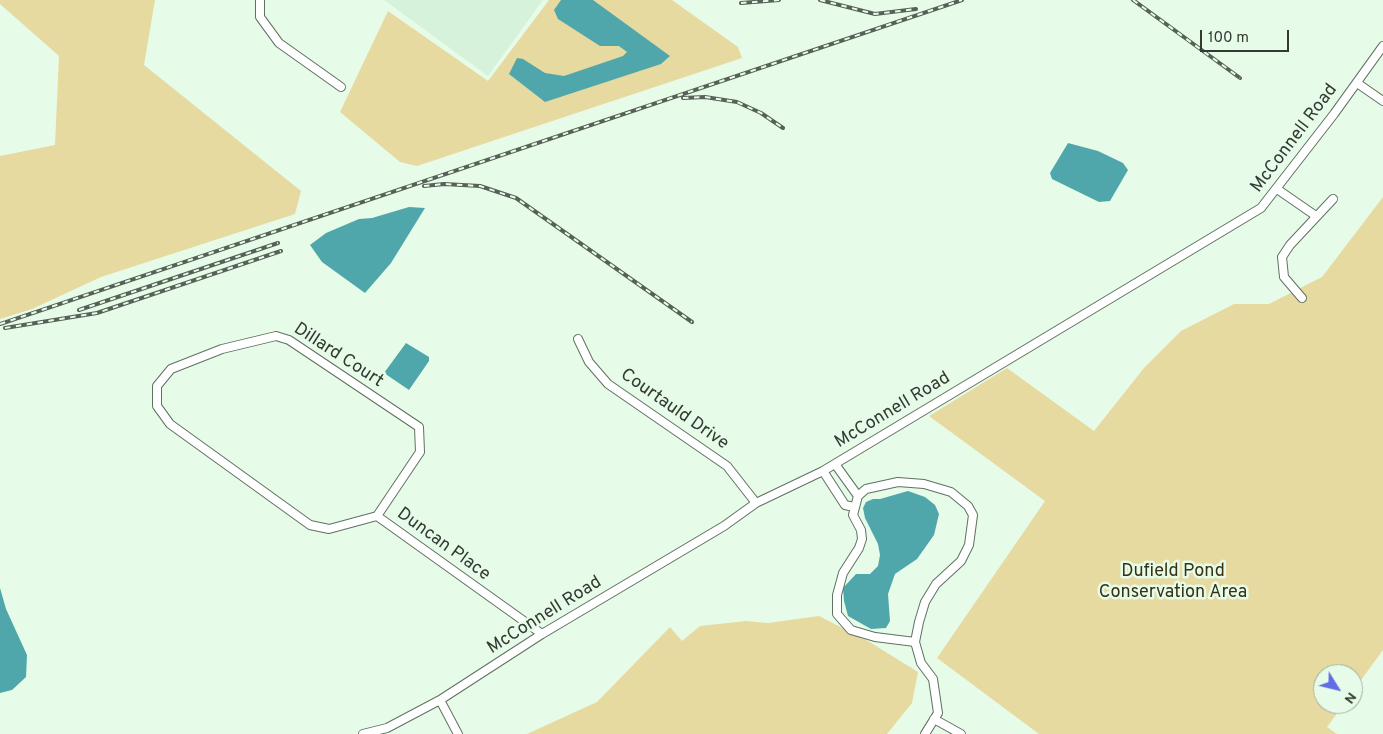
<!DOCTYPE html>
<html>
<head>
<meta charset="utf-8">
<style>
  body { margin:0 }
  #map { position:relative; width:1383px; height:734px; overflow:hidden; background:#e7fbe9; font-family:Overpass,sans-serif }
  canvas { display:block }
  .north { position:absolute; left:1313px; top:664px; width:50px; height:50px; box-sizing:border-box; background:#e7fbe9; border:1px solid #9faea0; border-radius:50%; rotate:126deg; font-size:14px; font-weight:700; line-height:20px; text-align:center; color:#323a33 }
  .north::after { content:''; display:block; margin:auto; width:18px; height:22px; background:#606de5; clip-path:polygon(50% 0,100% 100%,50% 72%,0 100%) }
  .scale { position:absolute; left:1200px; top:30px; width:89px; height:22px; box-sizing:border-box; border:2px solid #323a33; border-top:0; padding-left:6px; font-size:15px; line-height:18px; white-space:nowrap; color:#323a33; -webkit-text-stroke:4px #e7fbe9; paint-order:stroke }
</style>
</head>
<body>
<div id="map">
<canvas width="1383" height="734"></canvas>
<div class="north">N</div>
<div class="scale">100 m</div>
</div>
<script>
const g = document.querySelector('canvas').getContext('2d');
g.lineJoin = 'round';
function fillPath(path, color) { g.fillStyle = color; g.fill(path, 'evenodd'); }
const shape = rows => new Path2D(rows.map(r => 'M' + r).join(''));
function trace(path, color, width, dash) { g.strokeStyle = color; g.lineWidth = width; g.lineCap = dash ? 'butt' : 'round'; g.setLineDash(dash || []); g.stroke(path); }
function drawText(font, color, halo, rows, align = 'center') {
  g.font = font + ' Overpass,sans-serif'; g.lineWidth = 5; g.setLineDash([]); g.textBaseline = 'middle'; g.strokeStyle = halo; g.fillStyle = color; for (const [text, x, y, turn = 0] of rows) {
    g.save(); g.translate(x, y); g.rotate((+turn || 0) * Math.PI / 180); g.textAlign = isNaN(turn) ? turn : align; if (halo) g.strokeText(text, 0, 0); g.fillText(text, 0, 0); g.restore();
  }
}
fillPath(shape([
  [384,0,543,0,488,76]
]), '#d7f2db');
fillPath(shape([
  [0,0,155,0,144,65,301,191,295,214,101,277,32,309,0,319,0,156,55,145,59,56,0,4],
  [549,0,672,0,738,47,742,58,417,166,400,162,340,112,388,11,488,81],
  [1383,197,1383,650,1353,691,1353,674,1323,674,1323,704,1344,704,1327,727,1337,734,1039,734,937,658,1045,501,929,416,1007,368,1094,431,1144,368,1181,331,1234,304,1269,304,1322,277],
  [819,616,868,641,918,672,912,703,887,734,527,734,597,702,670,627,682,641,700,626,746,621,768,623]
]), '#e6daa1');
fillPath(shape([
  [561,0,593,0,670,56,661,64,545,102,509,74,517,58,523,59,545,73,564,76,623,56,627,52,619,46,600,46,558,19,554,10],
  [1068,143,1098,151,1123,163,1128,170,1110,201,1099,202,1052,179,1050,173],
  [409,207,425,208,391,263,365,293,322,262,310,245,326,233,359,219,372,218],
  [406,343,429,357,429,361,409,390,384,373],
  [908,491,925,497,935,505,939,514,934,535,917,559,895,574,888,594,890,621,886,628,871,629,848,616,844,601,843,588,856,574,870,574,878,566,880,555,878,544,865,518,863,508,866,502,873,499,880,499],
  [0,588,6,609,27,655,26,677,12,690,0,693]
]), '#50a7ab');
const minor = shape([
  [260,0,260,17,279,43,341,87],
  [1357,83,1383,101],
  [1277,189,1316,216],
  [1302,298,1284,277,1282,257,1290,245,1333,199],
  [276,336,289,340,419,427,420,452,377,516,329,529,310,525,170,424,157,406,157,386,171,369,222,349,276,336],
  [578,339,589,362,608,384,727,466,756,503],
  [835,464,858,496],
  [823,471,845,505,854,507],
  [858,496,866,489,898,482,924,484,951,492,968,506,973,515,969,545,961,561,936,584,925,602,919,622,915,642,921,663,933,679,938,713,925,734],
  [858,496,853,515,861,530,862,539,859,548,843,573,837,595,837,614,851,630,875,637,915,642],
  [377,516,542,634],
  [440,700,458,734],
  [934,719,961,734],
  [363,734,387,728,440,700,542,634,724,526,756,503,823,471,1261,208,1334,114,1383,46]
]);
trace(minor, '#5f7161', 10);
trace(minor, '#fff', 8);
const rail = shape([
  [820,0,875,14,916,9],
  [1133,0,1240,78],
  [741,3,779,0],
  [683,98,705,97,737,102,761,113,783,128],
  [424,186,444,184,480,186,516,198,692,322],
  [79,310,278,243],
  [0,324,962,0],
  [5,328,97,313,281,251]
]);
trace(rail, '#566157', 4);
trace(rail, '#e7fbe9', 2, [5.5]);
drawText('18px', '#323a33', '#e7fbe9', [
  ["McConnell Road",1295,139,-53],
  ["Dillard Court",338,356,33],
  ["Courtauld Drive",674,410,35],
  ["McConnell Road",893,411,-31],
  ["Duncan Place",443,545,36],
  ["McConnell Road",545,616,-32]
]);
drawText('18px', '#383215', '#e7fbe9', [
  ["Dufield Pond",1173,572],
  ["Conservation Area",1173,593]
]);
</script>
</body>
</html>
